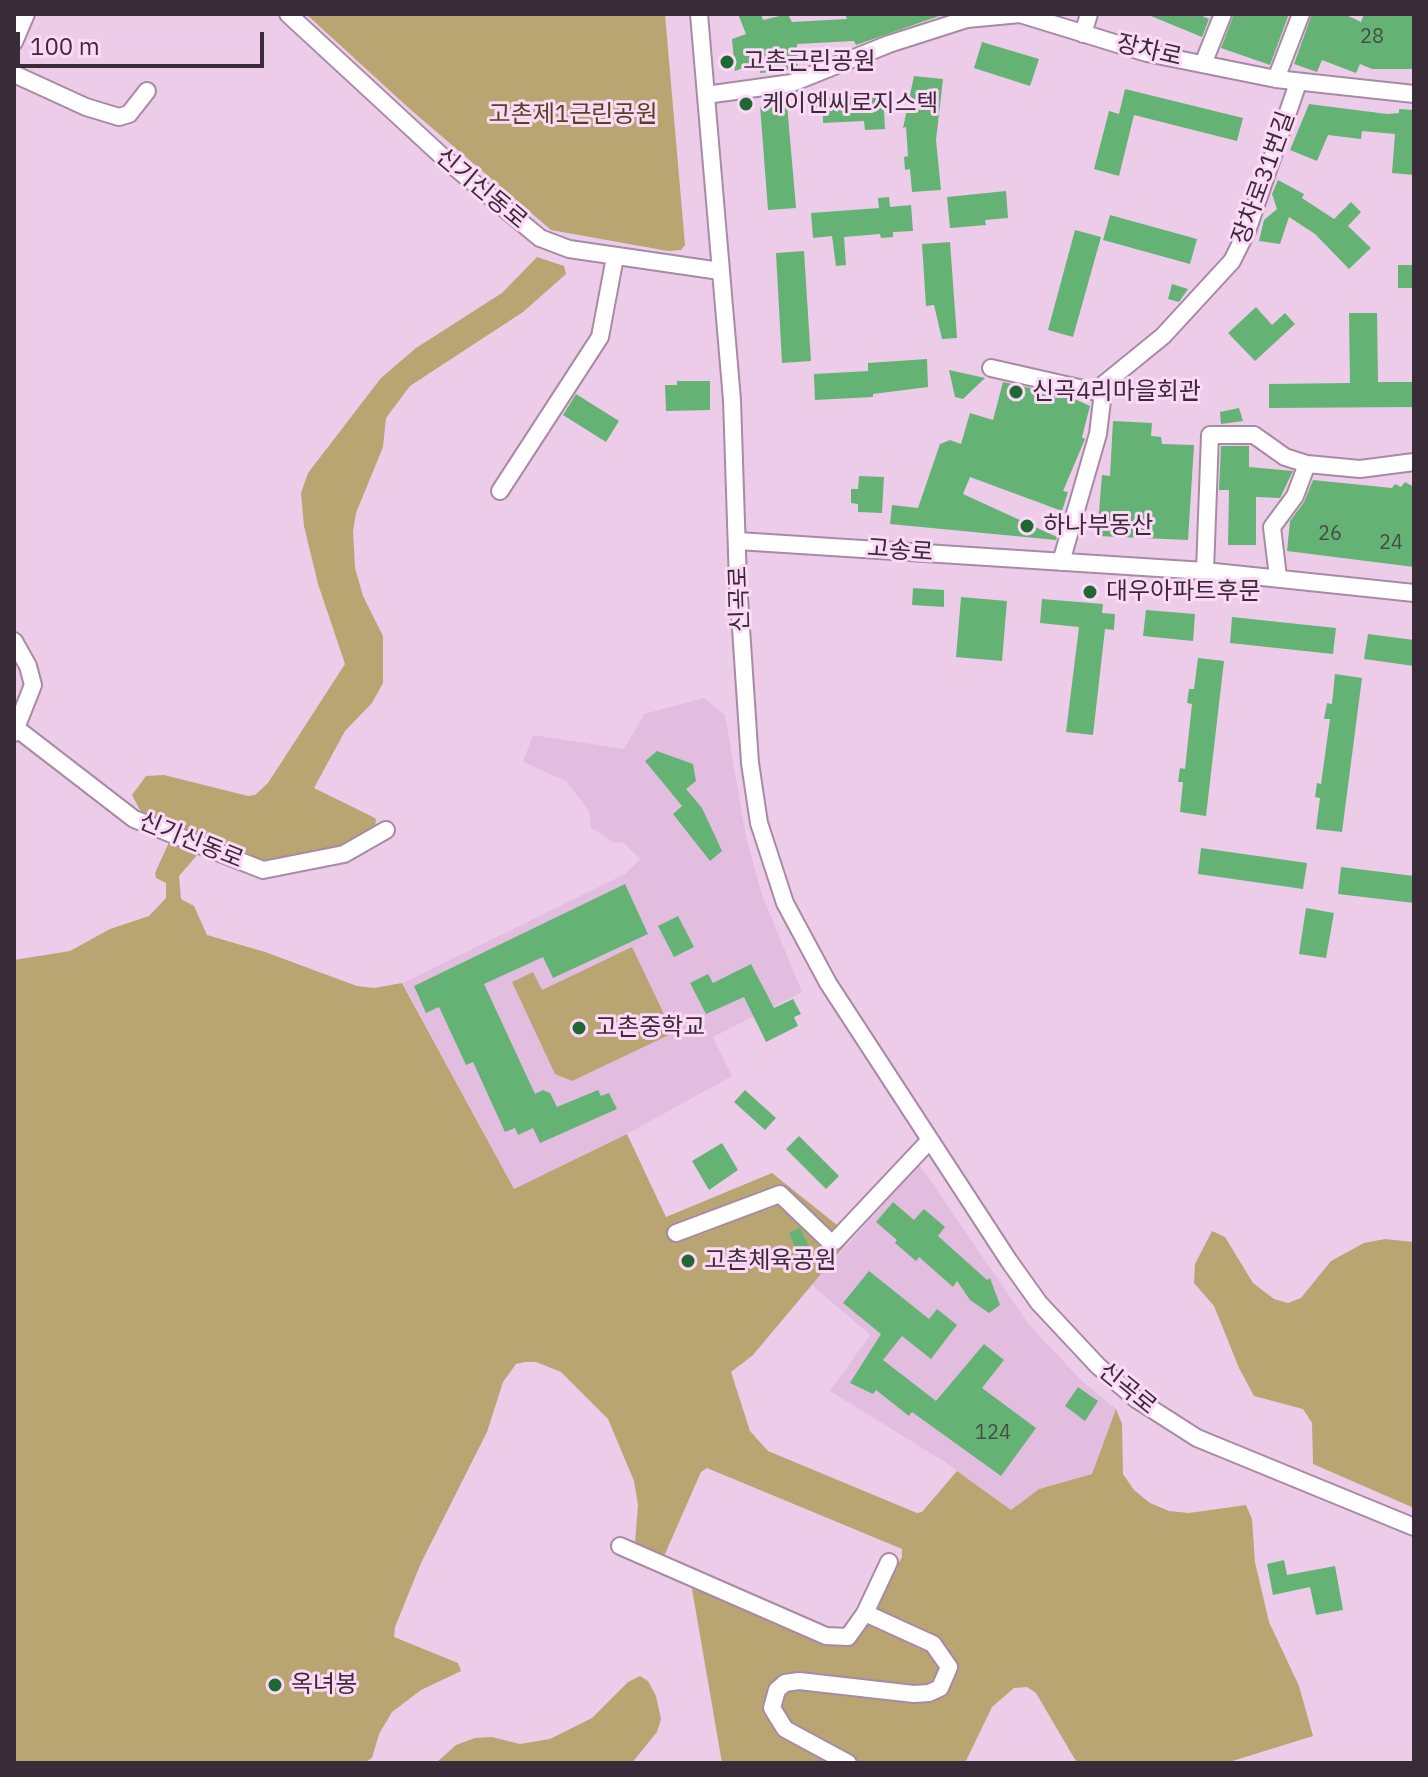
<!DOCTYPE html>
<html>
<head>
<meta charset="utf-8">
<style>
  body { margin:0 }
  #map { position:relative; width:1428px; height:1777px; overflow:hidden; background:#edccea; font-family:"IBM Plex Sans",sans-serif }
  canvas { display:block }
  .frame { position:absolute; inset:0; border:16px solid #392c38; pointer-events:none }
  .scale { position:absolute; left:16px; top:32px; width:248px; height:36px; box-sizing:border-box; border:4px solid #392c38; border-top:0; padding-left:10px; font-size:24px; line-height:28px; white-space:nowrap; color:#392c38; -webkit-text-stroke:6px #fbd9f7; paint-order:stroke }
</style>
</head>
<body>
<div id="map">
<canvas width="1428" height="1777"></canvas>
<div class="frame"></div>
<div class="scale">100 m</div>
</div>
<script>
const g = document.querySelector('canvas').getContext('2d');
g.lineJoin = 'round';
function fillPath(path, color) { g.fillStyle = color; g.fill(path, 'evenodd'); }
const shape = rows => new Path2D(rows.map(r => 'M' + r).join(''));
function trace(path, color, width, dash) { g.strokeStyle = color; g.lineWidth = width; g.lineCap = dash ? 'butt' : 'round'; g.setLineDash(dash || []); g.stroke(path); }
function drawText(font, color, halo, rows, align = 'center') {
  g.font = font + ' "IBM Plex Sans","Noto Sans KR",sans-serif'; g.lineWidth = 6; g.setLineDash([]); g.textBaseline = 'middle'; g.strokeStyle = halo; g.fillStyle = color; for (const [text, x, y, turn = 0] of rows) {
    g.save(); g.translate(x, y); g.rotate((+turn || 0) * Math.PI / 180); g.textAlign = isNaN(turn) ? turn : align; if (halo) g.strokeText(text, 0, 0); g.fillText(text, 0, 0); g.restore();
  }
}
fillPath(shape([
  [704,698,725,715,746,837,762,895,802,992,713,1037,732,1076,627,1134,514,1189,403,983,625,874,640,859,623,842,615,843,591,828,589,811,566,781,523,762,533,735,624,749,644,714],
  [919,1164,1030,1326,1083,1382,1116,1409,1092,1474,1039,1489,1011,1510,945,1462,830,1391,870,1335,812,1285]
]), '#e3bddf');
fillPath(shape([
  [306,14,665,14,685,245,681,250,668,251,551,230,411,110],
  [537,257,564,266,566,274,523,312,410,386,386,418,383,447,356,513,353,531,355,568,363,596,383,636,383,683,372,703,345,731,314,788,371,816,376,819,375,829,351,845,266,863,223,842,142,814,132,795,146,776,164,775,248,796,255,795,268,783,345,664,318,584,304,526,301,493,308,473,381,378,416,348,502,293],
  [170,840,199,853,179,876,181,899,194,906,207,935,265,952,357,986,374,988,402,983,514,1189,627,1134,666,1217,772,1173,852,1237,753,1355,731,1372,750,1431,768,1451,917,1513,922,1512,957,1471,1011,1510,1039,1489,1092,1474,1116,1409,1122,1424,1123,1474,1134,1490,1150,1503,1169,1511,1189,1513,1246,1505,1252,1519,1255,1562,1269,1622,1299,1686,1313,1736,1226,1763,1077,1763,1036,1693,1027,1687,1014,1688,992,1707,965,1763,722,1763,692,1589,701,1590,813,1640,842,1646,849,1644,861,1632,902,1557,902,1549,707,1468,701,1472,665,1554,658,1556,638,1547,635,1543,638,1505,634,1481,608,1419,561,1372,536,1362,525,1362,516,1364,503,1382,487,1432,421,1563,395,1627,394,1637,458,1663,461,1671,421,1690,392,1712,379,1734,372,1758,364,1763,14,1763,14,960,70,951,110,929,149,916,166,898,166,883,156,878,155,873],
  [632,947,673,1033,572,1081,555,1074,512,982,533,972,542,990],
  [1212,1231,1225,1237,1253,1283,1274,1299,1288,1303,1301,1298,1331,1261,1364,1243,1385,1239,1414,1242,1414,1508,1313,1464,1312,1423,1303,1409,1254,1396,1239,1368,1214,1306,1194,1283,1195,1264],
  [640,1676,648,1681,656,1696,661,1719,657,1732,632,1763,436,1763,456,1745,475,1738,492,1737,520,1744,550,1739,592,1718,628,1682]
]), '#b9a571');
fillPath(shape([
  [738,14,761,14,763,20,788,14,792,22,847,19,845,14,942,15,856,45,854,41,797,44,798,69,760,73,760,62,735,71,732,39,746,34],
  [1146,14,1198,14,1209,19,1202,37],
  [1234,14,1289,14,1270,65,1221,48],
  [1312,14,1344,14,1361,22,1364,14,1414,14,1414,69,1372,69,1360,64,1356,73,1322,60,1317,72,1294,64],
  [982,42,1039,59,1030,86,974,68],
  [914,76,943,79,936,140,941,190,912,192,910,169,905,170,904,157,908,156,906,127,903,128],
  [1125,89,1243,118,1237,141,1134,115,1119,176,1094,169,1109,111,1119,114],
  [883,94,885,129,865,130,864,121,823,123,823,113,812,113,812,98],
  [787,104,796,208,768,210,760,106],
  [1309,104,1387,114,1399,113,1399,109,1414,110,1414,175,1392,173,1395,134,1362,131,1361,139,1328,135,1317,161,1290,150],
  [1278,180,1304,194,1302,198,1334,219,1351,202,1361,212,1348,226,1371,248,1349,269,1315,234,1289,217,1280,244,1259,241,1264,220,1277,209,1272,194],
  [1006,191,1008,218,985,220,986,225,950,228,947,197],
  [889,197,890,207,911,205,913,231,893,232,893,237,881,238,880,234,844,237,846,265,836,266,832,236,813,238,811,213,879,208,878,198],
  [1110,215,1197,239,1190,264,1103,240],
  [1075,230,1101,237,1073,337,1048,330],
  [950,242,957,338,942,339,934,305,926,306,922,244],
  [804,251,811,361,782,363,776,253],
  [1398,265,1414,265,1414,288,1398,288],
  [1172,284,1188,289,1179,302,1168,299],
  [1256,307,1272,325,1285,313,1295,324,1255,361,1228,333],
  [1349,313,1377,313,1378,382,1414,382,1414,407,1269,408,1269,384,1350,383],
  [927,359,928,387,873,394,873,397,815,400,814,374,868,371,868,363],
  [949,370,985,378,963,399,955,397],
  [677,381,710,381,710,410,666,411,665,385,677,385],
  [1003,382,1070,397,1090,406,1082,437,1085,439,1063,491,1068,492,1062,511,970,477,963,494,1057,537,1056,540,890,524,892,505,918,508,940,444,950,440,961,444,970,413,993,420],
  [576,394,619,421,606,442,563,415],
  [1239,408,1243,421,1221,424,1220,412],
  [1113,421,1152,423,1151,436,1161,437,1162,444,1194,445,1188,540,1097,536,1102,475,1110,476],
  [1221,446,1249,446,1249,467,1293,471,1280,498,1256,497,1256,545,1228,545,1229,490,1219,490],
  [859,476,884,477,882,513,858,512,858,504,851,503,851,489,858,489],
  [1313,480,1392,488,1395,484,1401,487,1405,482,1414,487,1414,567,1287,551,1290,521,1304,502],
  [913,588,944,590,944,607,912,605],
  [961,597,1007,601,1002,661,956,657],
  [1042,599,1103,604,1102,613,1115,614,1114,630,1105,629,1093,735,1066,732,1079,627,1040,623],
  [1146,610,1195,614,1193,641,1143,636],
  [1232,617,1336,628,1333,654,1230,643],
  [1368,634,1414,640,1414,666,1364,659],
  [1198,658,1224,661,1206,816,1180,812,1183,782,1178,782,1180,768,1185,769,1192,704,1187,703,1189,689,1194,689],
  [1335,674,1362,678,1342,832,1316,829,1320,798,1315,797,1317,783,1321,784,1330,719,1324,719,1327,703,1332,704],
  [657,751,693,764,696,781,686,789,702,808,722,851,710,861,673,814,682,806,645,761],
  [1201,848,1307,863,1303,889,1198,874],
  [1341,867,1414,876,1414,903,1338,894],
  [625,884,648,934,553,978,543,957,484,984,535,1094,543,1090,550,1093,557,1107,598,1090,601,1096,609,1093,617,1109,540,1143,533,1128,518,1135,515,1128,505,1132,473,1062,466,1065,439,1007,426,1013,414,986],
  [1306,908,1334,913,1326,958,1299,954],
  [678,916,694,947,674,957,658,926],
  [751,964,774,1008,793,999,801,1014,794,1017,798,1026,766,1042,744,997,706,1014,690,983,708,974,713,983],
  [745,1090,776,1118,765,1130,734,1102],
  [799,1136,839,1176,826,1189,786,1149],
  [722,1143,738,1170,709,1190,692,1161],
  [893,1202,914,1220,924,1209,945,1227,938,1236,987,1280,990,1278,1000,1305,989,1313,970,1300,957,1281,953,1287,919,1257,916,1261,895,1243,897,1240,876,1222],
  [800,1228,812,1253,800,1258,789,1233],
  [869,1271,929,1319,937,1309,957,1325,931,1359,902,1336,883,1360,936,1401,984,1344,1004,1360,982,1388,1036,1428,1001,1476,912,1412,909,1416,876,1390,873,1394,850,1383,881,1334,843,1303],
  [1078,1387,1098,1401,1085,1421,1065,1406],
  [1284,1560,1287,1575,1335,1566,1343,1610,1316,1615,1310,1587,1273,1595,1267,1564]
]), '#64b375');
const minor = shape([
  [288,14,445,159,540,238,569,249,720,271],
  [699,14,732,400,738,583,750,763,759,823,785,903,828,983,1009,1261,1039,1303,1098,1366,1136,1399,1197,1438,1414,1527],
  [1083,34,1089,14],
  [14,42,26,14],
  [1203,64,1223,14],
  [14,74,86,107,119,117,129,114,147,91],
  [1276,79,1301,14],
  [706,95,792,83,889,44,967,19,1020,14,1147,53,1276,79,1414,94],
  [991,368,1101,393],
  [500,491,600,337,615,257],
  [738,541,1205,571,1414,593],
  [1061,562,1098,434,1104,384,1163,336,1232,261,1247,231,1298,83],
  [1205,571,1210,435,1254,435,1285,457,1307,464,1360,469,1414,462],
  [1278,577,1272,527,1295,496,1307,464],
  [14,641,28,666,33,685,14,733],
  [16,728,134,819,263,870,344,854,386,830],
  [676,1233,780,1194,828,1240,835,1241,930,1140],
  [620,1546,826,1636,848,1637,865,1613,933,1644,949,1667,940,1688,929,1693,914,1694,799,1681,785,1683,777,1690,772,1708,785,1729,848,1763],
  [865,1613,889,1562]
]);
trace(minor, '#a88aa5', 20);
trace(minor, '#fff', 16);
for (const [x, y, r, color] of [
  [727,62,8,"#1f6733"],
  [746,104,8,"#1f6733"],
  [1016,392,8,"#1f6733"],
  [1027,526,8,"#1f6733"],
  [1090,592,8,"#1f6733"],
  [579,1028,8,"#1f6733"],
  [688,1261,8,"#1f6733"],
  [275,1685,8,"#1f6733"]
]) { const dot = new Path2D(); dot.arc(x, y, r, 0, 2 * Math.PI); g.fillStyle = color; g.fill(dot); trace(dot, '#fbd9f7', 3); }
drawText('20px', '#444e47', null, [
  ["28",1372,37],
  ["26",1330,534],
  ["24",1391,543],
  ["124",993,1433]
]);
drawText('24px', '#392c38', '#fbd9f7', [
  ["장차로",1149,51,13],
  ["장차로31번길",1264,178,-70],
  ["신기신동로",481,189,40],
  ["고송로",900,551,4],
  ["신곡로",740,599,-92],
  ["신기신동로",191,841,22],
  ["신곡로",1127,1389,39]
]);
drawText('24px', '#392c38', '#fbd9f7', [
  ["고촌근린공원",743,62],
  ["케이엔씨로지스텍",762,104],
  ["신곡4리마을회관",1032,392],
  ["하나부동산",1043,526],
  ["대우아파트후문",1106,592],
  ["고촌중학교",595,1028],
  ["고촌체육공원",704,1261],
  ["옥녀봉",291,1685]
], 'left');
drawText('24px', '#52431c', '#fbd9f7', [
  ["고촌제1근린공원",573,115]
]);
</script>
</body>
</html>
